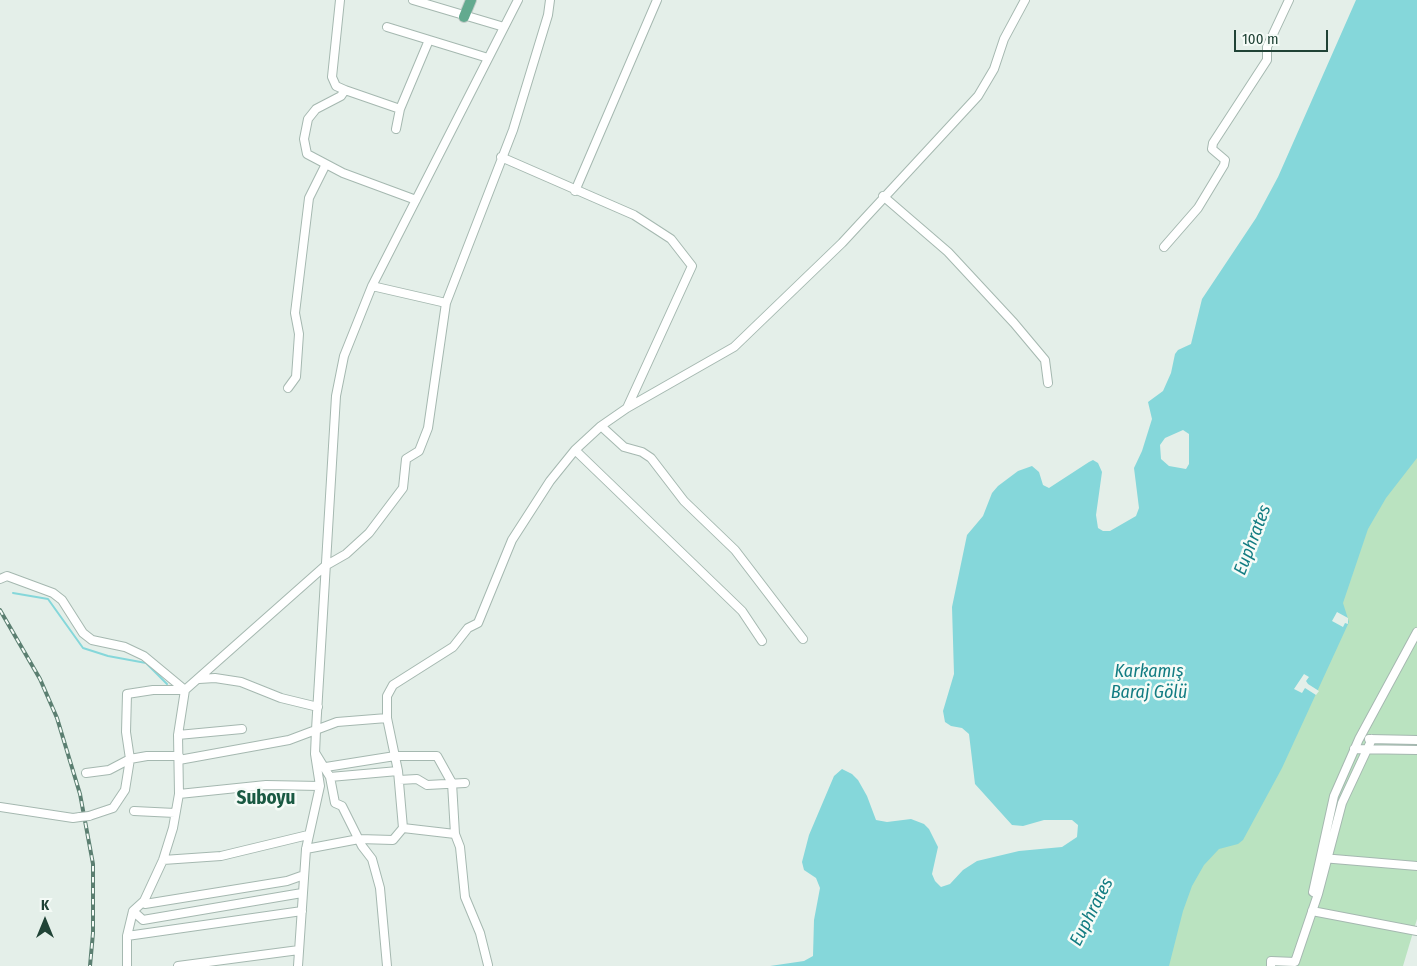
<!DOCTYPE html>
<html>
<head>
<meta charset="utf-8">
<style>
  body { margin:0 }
  #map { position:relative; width:1417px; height:966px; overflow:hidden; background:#e4efe9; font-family:"Fira Sans Condensed",sans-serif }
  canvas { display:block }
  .north { position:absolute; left:20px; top:896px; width:50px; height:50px; -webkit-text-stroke:4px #f5fbf7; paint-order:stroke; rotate:0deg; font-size:14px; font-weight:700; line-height:20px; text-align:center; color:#204336 }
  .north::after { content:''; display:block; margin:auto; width:18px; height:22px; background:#204336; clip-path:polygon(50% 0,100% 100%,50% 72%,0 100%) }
  .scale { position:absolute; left:1234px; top:30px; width:94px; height:22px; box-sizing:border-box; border:2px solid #204336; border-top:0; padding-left:6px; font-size:15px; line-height:18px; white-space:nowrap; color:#204336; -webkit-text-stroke:4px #f5fbf7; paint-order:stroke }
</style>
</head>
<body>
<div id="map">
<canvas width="1417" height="966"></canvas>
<div class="north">K</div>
<div class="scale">100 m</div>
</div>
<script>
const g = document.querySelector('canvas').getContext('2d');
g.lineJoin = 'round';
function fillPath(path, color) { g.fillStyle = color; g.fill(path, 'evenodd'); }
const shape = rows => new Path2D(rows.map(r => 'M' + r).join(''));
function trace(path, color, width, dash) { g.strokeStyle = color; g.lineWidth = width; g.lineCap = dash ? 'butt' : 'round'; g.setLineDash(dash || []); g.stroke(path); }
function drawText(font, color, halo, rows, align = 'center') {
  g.font = font + ' "Fira Sans Condensed",sans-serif'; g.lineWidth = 5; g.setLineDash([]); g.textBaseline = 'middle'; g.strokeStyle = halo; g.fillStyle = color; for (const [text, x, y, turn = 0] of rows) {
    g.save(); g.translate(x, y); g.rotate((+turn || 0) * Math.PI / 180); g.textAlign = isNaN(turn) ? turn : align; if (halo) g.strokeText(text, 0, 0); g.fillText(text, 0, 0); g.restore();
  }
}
fillPath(shape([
  [1417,429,1417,919,1403,966,1147,966,1246,772,1351,578,1361,517]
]), '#bae3c0');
fillPath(shape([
  [1356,0,1417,0,1417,458,1386,498,1368,529,1343,603,1349,622,1282,768,1243,840,1238,844,1219,849,1204,865,1192,886,1183,911,1169,966,770,966,804,961,813,956,814,920,820,888,816,878,804,870,802,862,809,835,834,776,842,769,852,774,858,780,867,796,876,820,887,822,911,819,924,824,929,829,938,847,932,874,935,881,941,887,950,884,963,870,977,861,1019,851,1062,847,1077,837,1078,825,1072,820,1044,820,1023,826,1012,825,975,784,969,734,962,728,951,726,945,722,943,711,954,674,952,607,967,535,983,516,992,493,998,486,1018,471,1032,466,1039,472,1043,485,1049,488,1089,462,1093,460,1098,463,1102,472,1096,515,1098,528,1103,531,1110,531,1136,516,1139,508,1134,468,1142,451,1152,419,1148,402,1163,391,1171,373,1175,354,1178,350,1191,344,1202,299,1256,218,1278,177],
  [1183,430,1189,434,1189,464,1186,469,1169,466,1161,459,1160,445,1165,438]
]), '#85d7da');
fillPath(shape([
  [1337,612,1348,618,1348,624,1345,623,1343,627,1332,621],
  [1304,674,1309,677,1306,681,1308,684,1319,691,1316,695,1305,688,1302,693,1294,689]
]), '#e4efe9');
trace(shape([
  [13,593,48,599,83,648,108,656,146,663,167,684]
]), '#85d7da', 2);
const minor = shape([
  [340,0,332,77,336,86,345,90],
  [413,0,504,27],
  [387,27,488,58],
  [400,109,345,90,341,96,316,109,308,119,304,139,307,154,343,173,416,200],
  [396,129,400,109,429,40],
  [501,157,634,215,671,239,692,266,627,408],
  [575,191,657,0],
  [883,196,948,252,1014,323,1045,360,1048,383],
  [1164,247,1198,208,1224,165,1225,160,1212,149,1213,143,1267,60,1267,47,1289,0],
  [372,286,446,303],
  [288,388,296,377,299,334,295,313,309,198,326,164],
  [601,426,624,447,642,452,651,458,684,501,735,550,803,639],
  [575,450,742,611,762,641],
  [0,579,7,576,53,593,62,600,83,633,92,640,125,647,144,656,185,690],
  [199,679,215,678,241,682,281,698,318,707],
  [178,735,242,729],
  [1369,739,1417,740],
  [1354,749,1417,750],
  [316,754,330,777,335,803,342,806,362,846,372,859,380,888,387,966],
  [179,760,289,740,337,722,387,718],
  [326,767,395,756,437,756,452,783,455,834,460,847,465,897,480,933,488,965],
  [86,773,109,770,130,759,147,756,179,756],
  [330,777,398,771],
  [399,780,417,779,427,785,465,783],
  [179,794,266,785,320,786],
  [0,807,73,818,80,817],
  [134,811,175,813],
  [89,816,113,808,125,790,130,759,126,732,127,694,153,690,185,690],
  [403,828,455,834],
  [306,849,359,839,393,840,403,828,398,771,387,718,387,696,393,685,453,647,468,628,478,623,512,540,550,481,575,450,601,426,627,408,734,347,842,243,978,96,994,69,1004,39,1025,0],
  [1322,858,1417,866],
  [163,860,221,856,308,835],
  [1318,894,1313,892,1334,796,1359,739,1417,632],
  [144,901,145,904,287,881,304,875],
  [133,911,143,920,302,893],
  [1312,911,1417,931],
  [127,936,302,911],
  [127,966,127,936,133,911,144,901,163,860,173,828,179,794,178,735,185,690,325,566,346,554,369,533,403,488,406,459,419,451,428,428,446,303,513,130,548,15,550,0],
  [178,966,299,950],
  [298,966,306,849,320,786,315,754,316,730,336,396,344,356,372,286,518,0],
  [1271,966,1271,961,1295,962,1318,894,1342,803,1372,739]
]);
const major = shape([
  [464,17,471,0]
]);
trace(minor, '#a5b8b0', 10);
trace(major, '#c1cac7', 12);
trace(minor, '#fff', 8);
trace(major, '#63aa8f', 10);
const rail = shape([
  [0,610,40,679,57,718,80,794,93,864,93,933,90,966]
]);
trace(rail, '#5b7f71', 4);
trace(rail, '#f5fbf7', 2, [5.5]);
const minorBridge = shape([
  [80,817,89,816]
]);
trace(minorBridge, '#a5b8b0', 10, []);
trace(minorBridge, '#fff', 8);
drawText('italic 18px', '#127c82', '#f5fbf7', [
  ["Euphrates",1253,540,-69],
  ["Karkamış",1149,672],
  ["Baraj Gölü",1149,693],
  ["Euphrates",1092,912,-63]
]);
drawText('bold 19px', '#195942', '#f5fbf7', [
  ["Suboyu",266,799]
]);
</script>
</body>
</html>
